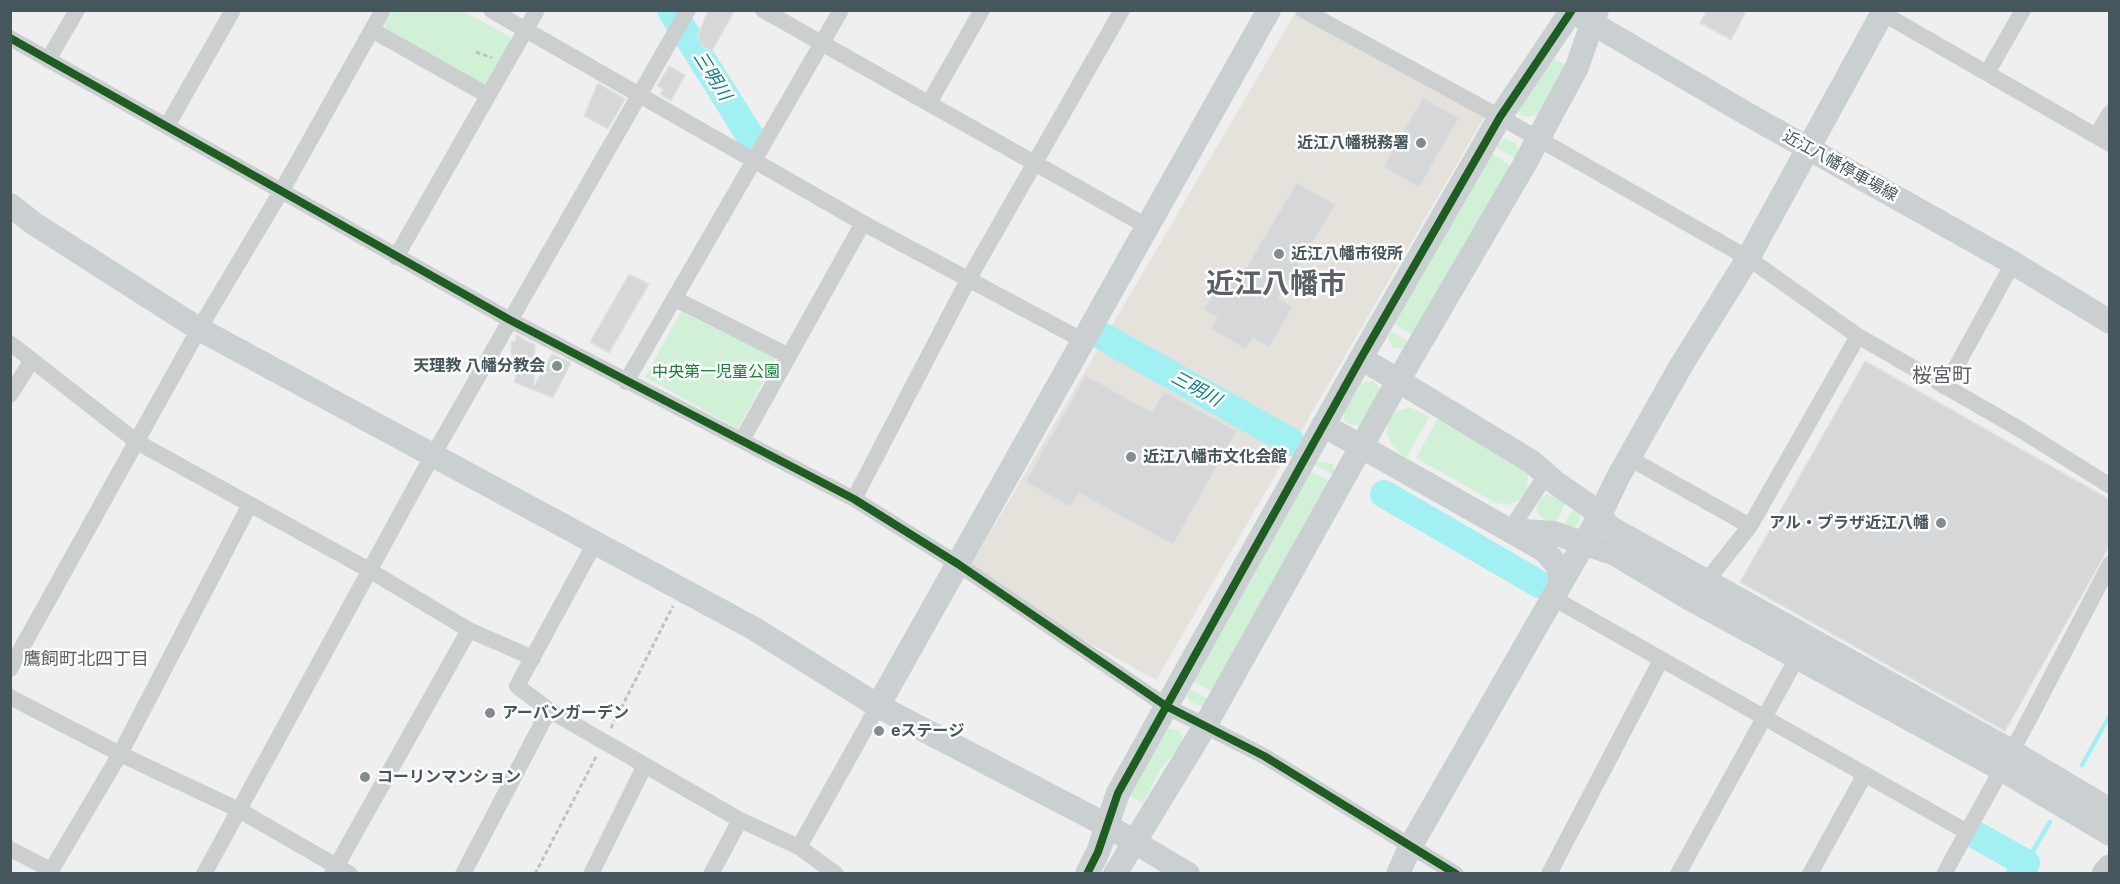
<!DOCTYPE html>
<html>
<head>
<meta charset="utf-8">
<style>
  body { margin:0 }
  #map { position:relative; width:2120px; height:884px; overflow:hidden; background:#f0efef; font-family:Inter,sans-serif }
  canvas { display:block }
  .frame { position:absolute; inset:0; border:12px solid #45565d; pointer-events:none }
</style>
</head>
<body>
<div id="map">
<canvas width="2120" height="884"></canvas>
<div class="frame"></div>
</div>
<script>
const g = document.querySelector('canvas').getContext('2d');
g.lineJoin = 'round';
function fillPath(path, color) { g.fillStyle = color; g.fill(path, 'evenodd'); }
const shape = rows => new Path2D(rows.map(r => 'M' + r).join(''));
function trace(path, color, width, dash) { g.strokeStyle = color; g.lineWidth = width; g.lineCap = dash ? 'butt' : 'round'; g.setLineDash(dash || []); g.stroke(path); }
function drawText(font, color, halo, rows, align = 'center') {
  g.font = font + ' Inter,"Noto Sans JP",sans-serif'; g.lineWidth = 5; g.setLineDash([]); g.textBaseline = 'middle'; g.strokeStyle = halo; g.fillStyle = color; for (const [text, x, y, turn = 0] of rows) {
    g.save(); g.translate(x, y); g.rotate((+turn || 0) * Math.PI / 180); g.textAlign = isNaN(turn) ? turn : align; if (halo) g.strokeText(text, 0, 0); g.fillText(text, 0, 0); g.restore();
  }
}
fillPath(shape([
  [1296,12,1486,114,1156,680,966,574]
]), '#e5e2dc');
fillPath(shape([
  [393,11,463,11,512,38,511,44,489,82,480,87,388,35,385,24],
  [1552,57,1567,66,1540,114,1528,117,1521,115,1517,107],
  [1504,139,1516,143,1519,152,1516,158,1495,147],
  [1491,153,1512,166,1414,336,1393,323],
  [681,312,776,358,738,429,645,377],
  [1391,331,1411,343,1404,349,1392,347,1388,336],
  [1373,381,1381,390,1361,426,1349,424,1343,419,1344,412,1361,384],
  [1410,407,1429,417,1406,458,1391,444,1387,434,1387,424,1396,411],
  [1439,416,1528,473,1527,492,1519,500,1508,505,1496,503,1416,458],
  [1318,461,1333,464,1336,477,1314,464],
  [1310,471,1332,483,1212,692,1193,681],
  [1547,494,1566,502,1555,524,1541,517,1536,511,1539,499],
  [1575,507,1580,511,1579,523,1574,528,1562,527],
  [1189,688,1208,699,1207,704,1201,706,1191,702,1187,697],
  [1168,728,1180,731,1183,742,1161,768,1143,803,1128,795]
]), '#d1f1d7');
trace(shape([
  [2082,765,2110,715],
  [2026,863,2050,822]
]), '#a2f1f2', 4.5);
trace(shape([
  [671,10,754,142],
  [1102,336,1291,442],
  [1384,494,1539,584],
  [1974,834,2026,863,2020,874]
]), '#a2f1f2', 28);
const building = shape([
  [708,10,735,10,712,51,701,46,703,43,697,38,708,10],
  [1707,10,1747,10,1731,40,1700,23,1707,10],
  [669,66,685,75,671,101,660,94,663,89,657,86,669,66],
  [598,83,625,99,608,129,584,116,598,83],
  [1423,97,1459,118,1419,188,1383,167,1423,97],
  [1297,182,1336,205,1279,298,1293,307,1269,348,1253,338,1246,350,1211,329,1217,318,1203,310,1229,266,1242,274,1297,182],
  [629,274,649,284,609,353,590,342,629,274],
  [516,335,535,345,534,386,552,354,571,363,553,398,514,382,517,373,512,373,511,342,516,341,516,335],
  [1865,361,2109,499,2109,547,2005,731,1740,582,1865,361],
  [1086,375,1152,412,1164,391,1237,431,1173,545,1079,493,1070,507,1025,482,1086,375]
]);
fillPath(building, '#d5d7d8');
trace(building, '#e1e1e2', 1.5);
trace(shape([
  [476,52,492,58],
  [611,728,673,606],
  [535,874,597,755]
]), '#b7c6bf', 3, [4.5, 3]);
trace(shape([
  [491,10,863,223,1084,341],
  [763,10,1148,227],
  [1303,10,1500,117,1748,258,1858,336,2021,430,2110,486],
  [1877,10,2110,144],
  [372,30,487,95],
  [10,38,510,320,854,499,958,564,1166,706,1264,756,1456,874],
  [48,60,77,10],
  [1987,73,2023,10],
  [929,103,982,10],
  [167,126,233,10],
  [2096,136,2110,113],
  [396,257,537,10],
  [675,299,787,355],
  [10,343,137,442,369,570,469,630,533,658],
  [626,382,841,10],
  [1945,387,2013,263],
  [10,395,32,360],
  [742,440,863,223],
  [1629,458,1750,526],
  [854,499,968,280,1122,10],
  [1510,530,1546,475],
  [595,543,517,686,549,710,740,820,799,847,836,874],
  [1701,588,1750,526,1858,336],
  [1553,598,1967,832],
  [10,669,199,329,282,190,383,10],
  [10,697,120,754,239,810,350,874],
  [799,847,878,706],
  [10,849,51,870],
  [49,874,120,754,249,506],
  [204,874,420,478,688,10],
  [332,874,469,630],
  [463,874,549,710],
  [591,874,645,765],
  [711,874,740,820],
  [1549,874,1661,660],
  [1678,874,1797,658],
  [1810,874,1865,774],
  [1944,874,2026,725,2110,564]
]), '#cbcfd0', 16);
trace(shape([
  [1580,16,1747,114,2013,263,2110,322],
  [10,205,33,223,199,329,753,628,878,706,1106,825,1188,874],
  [1361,358,1532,462,1556,483,1588,505,1611,528,2011,751,2110,810],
  [1323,425,1544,550,1557,565,1562,582],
  [1510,530,1554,533,1615,554,1692,600,2001,769,2110,834],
  [878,706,1269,10],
  [1087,874,1098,852,1118,793,1361,358,1500,117,1572,10],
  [1115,874,1205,726,1398,381,1523,167,1577,67,1597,10],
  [1398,874,1410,847,1599,517,1617,479,1682,364,1748,258,1882,14]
]), '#cacfd1', 24);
trace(shape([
  [2105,874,2110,868]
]), '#c6cbce', 27);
trace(shape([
  [10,38,510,320,854,499,958,564,1166,706,1264,756,1456,874],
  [1087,874,1098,852,1118,793,1361,358,1500,117,1572,10]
]), '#1b5e20', 8);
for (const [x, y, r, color] of [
  [1421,143,6,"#818c90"],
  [1279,254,6,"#818c90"],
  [557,366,6,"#818c90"],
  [1131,457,6,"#818c90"],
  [1941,523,6,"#818c90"],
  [490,713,6,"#818c90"],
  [879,731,6,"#818c90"],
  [365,777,6,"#818c90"]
]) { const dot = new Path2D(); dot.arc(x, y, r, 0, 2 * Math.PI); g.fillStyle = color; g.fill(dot); trace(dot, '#fff', 2); }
drawText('bold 16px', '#45565d', '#fff', [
  ["近江八幡税務署",1409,143,"right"],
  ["近江八幡市役所",1291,254],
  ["天理教 八幡分教会",545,366,"right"],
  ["近江八幡市文化会館",1143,457],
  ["アル・プラザ近江八幡",1929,523,"right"],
  ["アーバンガーデン",502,713],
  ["eステージ",891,731],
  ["コーリンマンション",377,777]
], 'left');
drawText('16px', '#45565d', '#fff', [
  ["近江八幡停車場線",1840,166,29]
]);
drawText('16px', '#0f8533', '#fff', [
  ["中央第一児童公園",716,372]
]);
drawText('italic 18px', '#058284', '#fff', [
  ["三明川",712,76,58],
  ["三明川",1196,389,29]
]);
drawText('18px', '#5a6064', '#fff', [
  ["鷹飼町北四丁目",86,660]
]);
drawText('20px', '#5a6064', '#fff', [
  ["桜宮町",1942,376]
]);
drawText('bold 28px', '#5a6064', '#fff', [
  ["近江八幡市",1276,285]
]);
</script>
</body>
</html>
